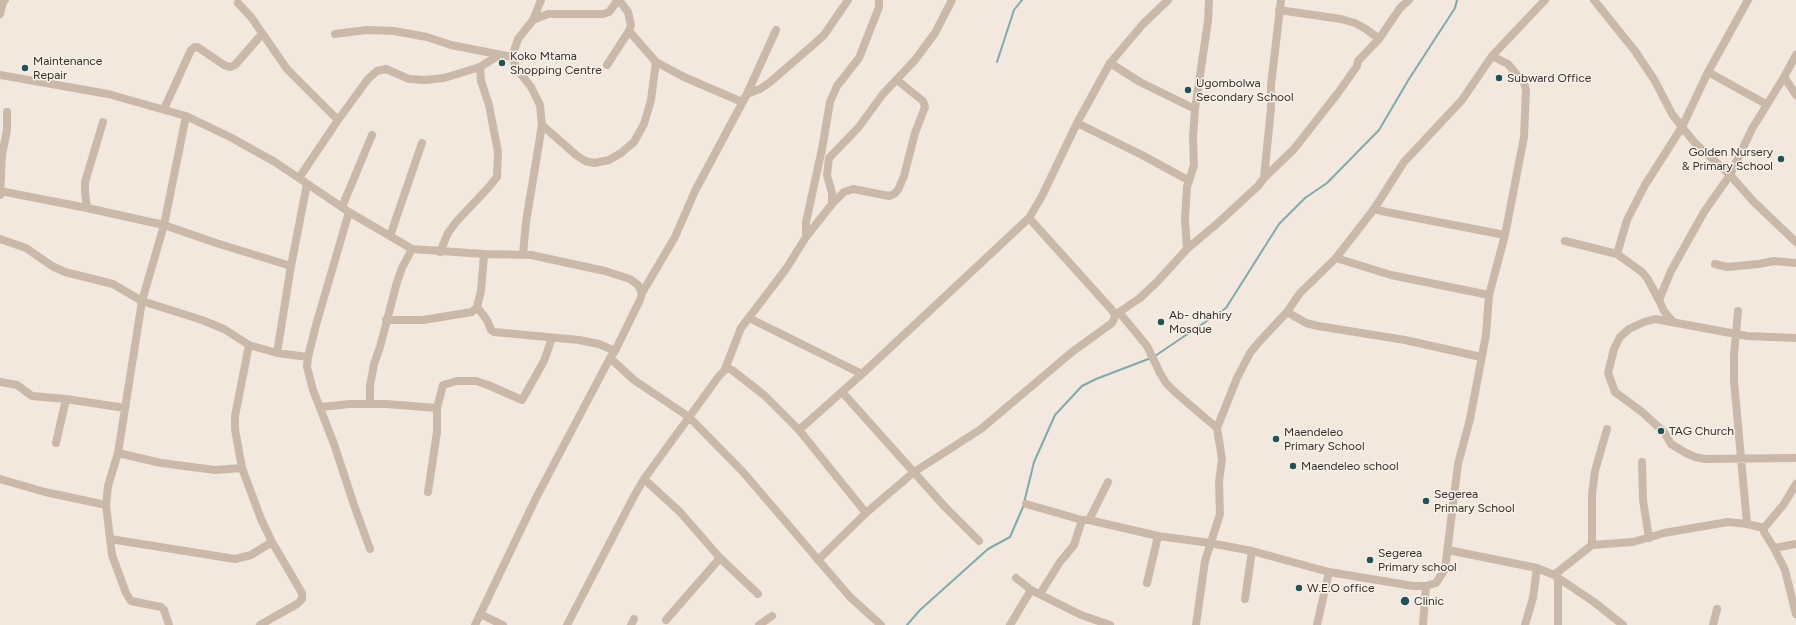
<!DOCTYPE html>
<html>
<head>
<meta charset="utf-8">
<style>
  body { margin:0 }
  canvas { display:block; background:#f2e8dd }
</style>
</head>
<body>
<canvas width="1796" height="625"></canvas>
<script>
const g = document.querySelector('canvas').getContext('2d');
g.lineJoin = 'round';
const shape = rows => new Path2D(rows.map(r => 'M' + r).join(''));
function trace(path, color, width, dash) { g.strokeStyle = color; g.lineWidth = width; g.lineCap = dash ? 'butt' : 'round'; g.setLineDash(dash || []); g.stroke(path); }
function drawText(font, color, halo, rows, align = 'center') {
  g.font = font + ' Figtree,sans-serif'; g.lineWidth = 3; g.setLineDash([]); g.textBaseline = 'middle'; g.strokeStyle = halo; g.fillStyle = color; for (const [text, x, y, turn = 0] of rows) {
    g.save(); g.translate(x, y); g.rotate((+turn || 0) * Math.PI / 180); g.textAlign = isNaN(turn) ? turn : align; if (halo) g.strokeText(text, 0, 0); g.fillText(text, 0, 0); g.restore();
  }
}
trace(shape([
  [997,62,1014,10,1022,0],
  [1155,356,1226,308,1279,224,1305,198,1327,183,1379,130,1409,79,1455,8,1457,0],
  [907,625,920,610,988,549,1010,537,1023,507,1034,462,1055,415,1082,386,1096,379,1151,358]
]), '#7dabae', 2);
trace(shape([
  [1594,0,1635,51,1655,81,1672,114,1682,127,1695,143,1730,175,1753,201,1796,242],
  [238,3,251,17,287,69,338,120],
  [1279,10,1341,19,1355,23,1366,29,1379,39],
  [0,14,3,2,5,0],
  [533,20,548,14,603,14,609,12,618,0],
  [335,34,367,30,394,31,427,37,451,45,512,57],
  [1796,55,1784,77,1796,95],
  [656,62,684,77,742,102],
  [1110,63,1140,82,1195,109],
  [607,65,629,31,631,25,628,12,619,0],
  [1708,72,1766,104],
  [0,75,108,94,186,116,230,137,275,162,349,212,412,249,484,254,531,255,605,271,630,279,638,285,642,293,640,300,615,351,610,358,536,498,475,625],
  [747,94,760,89,769,83,813,45,824,35,848,0],
  [164,109,191,50,195,47,199,48,224,65,230,67,235,65,262,34],
  [1077,123,1142,155,1188,180],
  [542,125,576,155,585,161,594,163,609,160,621,153,634,142,644,124,651,100,656,62,629,31],
  [299,178,338,120,368,79,377,71,386,69,409,79,425,80,444,78,480,67,499,55],
  [1264,178,1294,149,1338,93,1357,66,1358,61,1379,39,1400,8,1409,0],
  [0,191,87,208,164,225,216,243,291,266],
  [0,195,2,155,7,130,7,112],
  [832,204,832,193,827,175,829,158,858,128,883,94,915,60,935,33,952,0],
  [342,207,372,135],
  [87,208,85,193,85,182,103,122],
  [1374,209,1386,212,1505,235],
  [349,212,316,325,308,357,307,367,313,390,334,444,354,505,370,549],
  [390,236,422,143],
  [806,237,806,222,822,149,830,102,837,86,859,58,863,48,879,7,879,0],
  [0,239,26,248,52,266,65,272,113,284,142,301,202,320,224,329,249,345,277,353,308,357],
  [1565,241,1617,254,1642,272,1647,278,1659,300],
  [1187,249,1185,219,1187,187,1194,165,1193,137,1195,109,1208,21,1209,0],
  [440,252,448,233,456,222,488,188,497,177,498,152,489,105,481,81,480,67],
  [523,254,526,222,542,125,540,105,531,87,517,69,512,57,518,39,533,20,541,0],
  [1617,254,1627,220,1645,185,1682,127,1708,72,1748,0],
  [1336,258,1391,275,1489,295],
  [1715,264,1727,267,1759,264,1774,261,1796,263],
  [642,293,675,237,695,191,747,94,776,30],
  [477,307,487,320,491,330,494,332,579,340,599,344,615,351],
  [1738,311,1734,355,1734,381,1747,524],
  [1119,312,1147,346,1160,373,1166,383,1176,393,1217,428],
  [1287,312,1306,323,1318,326,1405,340,1481,357],
  [1115,315,1140,298,1158,281,1187,249,1219,222,1258,186,1264,178,1271,108,1271,85,1281,0],
  [749,318,862,374],
  [386,320,423,320,472,312,477,307,481,291,484,254],
  [1673,322,1664,311,1659,300,1671,271,1704,212,1730,175,1752,129,1784,77],
  [1796,338,1747,336,1655,319,1644,322,1629,329,1620,337,1614,349,1608,373,1615,392,1642,412,1664,432,1671,444,1686,453,1695,457,1705,459,1796,458],
  [249,345,235,416,235,429,242,468,261,519,272,542,302,593,302,599,297,604,260,625],
  [277,353,291,266,307,184],
  [610,358,634,380,689,417,743,472,850,597,881,625],
  [725,369,741,328,786,269,806,237,832,204,844,192,853,189,889,196,894,194,898,190,904,176,915,133,925,107,923,101,897,80],
  [0,382,17,385,32,396,66,399,125,408],
  [842,392,945,507,979,541],
  [370,404,370,386,374,364,380,347,397,282,402,268,412,249],
  [321,407,350,404,386,404,437,408],
  [799,430,862,374,1029,218,1042,196,1077,123,1110,63,1143,24,1168,0],
  [56,443,66,399],
  [118,453,161,463,215,470,242,468],
  [1642,462,1643,500,1649,538],
  [0,479,45,492,106,505],
  [644,479,680,512,720,558,758,594],
  [1796,484,1784,504,1764,528,1764,532,1774,548,1785,570,1796,614],
  [428,492,437,432,437,408,443,385,457,381,476,381,488,385,522,400,544,361,552,338],
  [1026,504,1082,520],
  [1089,520,1108,482],
  [110,539,235,559,251,555,272,542],
  [1592,545,1592,494,1595,471,1607,429],
  [1774,548,1796,544],
  [1448,550,1537,568,1554,575,1594,602,1623,625],
  [818,560,866,513,914,472,981,429,1072,352,1112,323,1114,319,1115,315,1111,309,1029,218],
  [1554,575,1592,545,1633,542,1664,533,1728,522,1747,524,1764,528],
  [1016,578,1031,590,1081,615,1110,625],
  [1558,579,1558,625],
  [1147,583,1158,536],
  [1040,594,1060,562,1074,545,1082,520,1089,520,1158,536,1210,543,1252,551,1329,572,1413,586,1426,586,1436,583,1445,569,1458,464,1470,419,1486,335,1489,295,1505,235,1524,137,1526,90,1524,83,1508,64,1492,56],
  [1245,599,1252,551],
  [480,614,503,625],
  [666,620,720,558],
  [169,625,164,610,161,607,131,601,126,593,112,555,106,505,108,486,118,453,142,301,164,225,186,116],
  [567,625,633,498,644,479,719,376,727,368,732,370,764,395,799,430,866,513],
  [631,625,634,619],
  [759,625,772,616],
  [1010,625,1031,590],
  [1196,625,1205,561,1220,514,1219,482,1222,459,1217,428,1237,378,1250,353,1259,342,1287,312,1300,293,1336,258,1374,209,1404,162,1462,100,1492,56,1545,0],
  [1317,625,1329,572],
  [1423,625,1426,586],
  [1525,625,1533,598,1537,568],
  [1713,625,1717,609]
]), '#cab9a9', 8);
for (const [x, y, r, color] of [
  [502,63,4,"#205358"],
  [25,68,4,"#205358"],
  [1499,78,4,"#205358"],
  [1188,90,4,"#205358"],
  [1781,159,4,"#205358"],
  [1161,322,4,"#205358"],
  [1661,431,4,"#205358"],
  [1276,439,4,"#205358"],
  [1293,466,4,"#205358"],
  [1426,501,4,"#205358"],
  [1370,560,4,"#205358"],
  [1299,588,4,"#205358"],
  [1405,601,5,"#205358"]
]) { const dot = new Path2D(); dot.arc(x, y, r, 0, 2 * Math.PI); g.fillStyle = color; g.fill(dot); trace(dot, '#f9f2ea', 1.5); }
drawText('12px', '#372e29', '#f9f2ea', [
  ["Koko Mtama",510,56],
  ["Shopping Centre",510,70],
  ["Maintenance",33,61],
  ["Repair",33,75],
  ["Subward Office",1507,78],
  ["Ugombolwa",1196,83],
  ["Secondary School",1196,97],
  ["Golden Nursery",1773,152,"right"],
  ["& Primary School",1773,166,"right"],
  ["Ab- dhahiry",1169,315],
  ["Mosque",1169,329],
  ["TAG Church",1669,431],
  ["Maendeleo",1284,432],
  ["Primary School",1284,446],
  ["Maendeleo school",1301,466],
  ["Segerea",1434,494],
  ["Primary School",1434,508],
  ["Segerea",1378,553],
  ["Primary school",1378,567],
  ["W.E.O office",1307,588],
  ["Clinic",1414,601]
], 'left');
</script>
</body>
</html>
